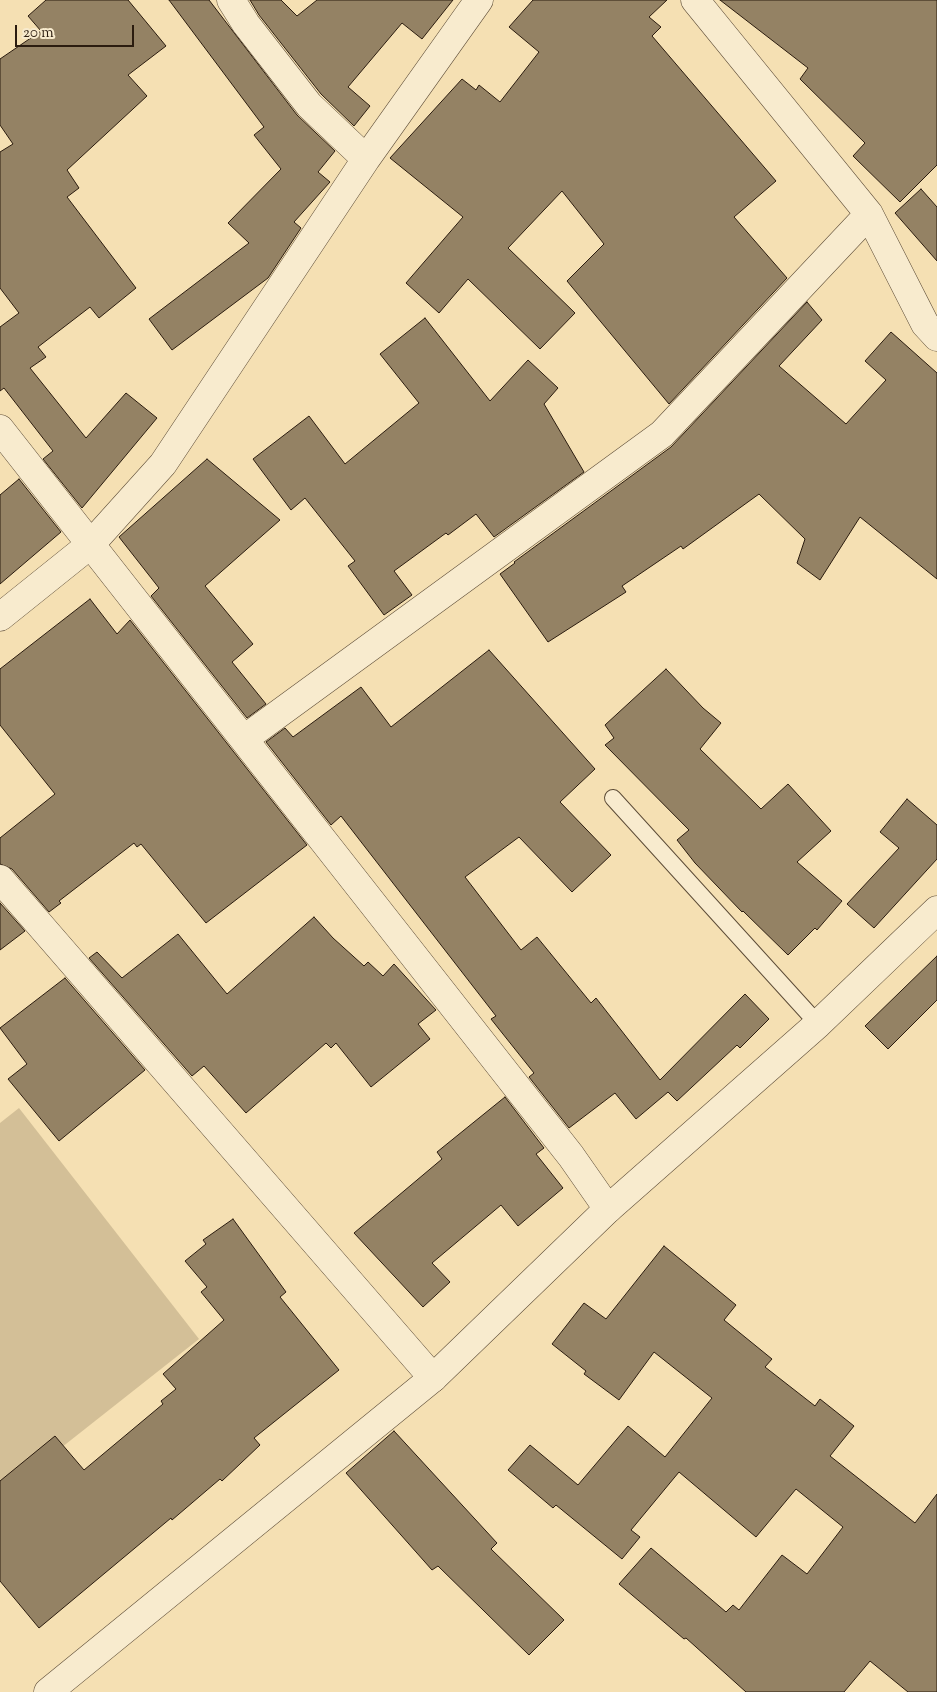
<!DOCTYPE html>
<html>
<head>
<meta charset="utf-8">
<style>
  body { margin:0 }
  #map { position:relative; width:937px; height:1692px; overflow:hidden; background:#f5e0b3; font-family:"Sorts Mill Goudy",serif }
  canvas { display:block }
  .scale { position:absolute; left:15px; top:25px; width:119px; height:22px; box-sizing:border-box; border:2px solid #2b1c0f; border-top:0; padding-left:6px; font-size:15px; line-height:18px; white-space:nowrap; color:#2b1c0f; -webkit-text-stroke:4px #f8ebce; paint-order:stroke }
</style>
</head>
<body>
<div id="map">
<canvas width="937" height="1692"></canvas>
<div class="scale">20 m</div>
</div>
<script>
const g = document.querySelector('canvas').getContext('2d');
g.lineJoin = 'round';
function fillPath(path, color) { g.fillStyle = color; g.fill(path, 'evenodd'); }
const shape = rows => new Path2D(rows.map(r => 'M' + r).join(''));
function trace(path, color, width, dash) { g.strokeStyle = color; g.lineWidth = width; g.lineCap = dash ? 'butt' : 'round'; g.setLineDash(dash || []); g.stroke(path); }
fillPath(shape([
  [19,1108,199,1339,0,1496,0,1123]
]), '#d3bf97');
const building = shape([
  [46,0,128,0,166,46,128,75,147,96,67,170,79,188,67,197,136,288,99,318,90,307,38,347,46,357,30,368,86,438,126,393,157,418,82,508,43,459,53,451,4,388,0,391,0,327,19,313,0,288,0,152,13,144,0,125,0,59,41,31,28,16,46,0],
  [169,0,209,0,297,115,335,151,318,172,330,182,294,222,301,228,268,278,172,350,149,319,249,243,228,223,281,169,254,135,264,127,169,0],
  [250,0,281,0,297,16,317,0,453,0,422,39,402,23,348,87,370,106,354,126,321,94,259,15,250,0],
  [533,0,667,0,649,17,661,27,652,36,776,181,734,217,787,278,669,404,567,281,604,244,562,191,508,248,575,313,540,349,468,279,439,313,406,283,463,217,390,158,462,79,476,90,479,85,500,102,539,52,509,27,533,0],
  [720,0,937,0,937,165,900,202,853,156,865,143,800,79,808,68,720,0],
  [921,189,937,207,937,261,895,213,921,189],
  [807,302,822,320,779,366,846,424,886,380,865,361,891,332,937,373,937,579,860,517,820,580,797,563,805,539,759,494,683,549,681,546,622,586,626,592,548,642,500,574,515,563,514,562,671,447,807,302],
  [425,318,490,401,528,360,558,388,544,404,584,472,494,537,476,514,448,535,446,533,394,571,412,595,384,615,348,566,355,561,305,498,291,510,253,459,309,416,345,464,419,403,380,354,425,318],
  [207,459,280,520,205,586,253,644,232,662,266,704,247,718,151,596,159,588,119,537,207,459],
  [19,479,61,532,0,584,0,495,19,479],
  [90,599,117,634,130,620,307,845,206,923,141,844,137,847,134,843,59,901,61,903,49,912,12,869,0,864,0,838,55,794,0,725,0,669,90,599],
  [489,650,595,769,560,802,611,855,572,892,519,837,465,877,521,950,537,937,591,1003,596,998,660,1080,745,994,769,1019,740,1048,737,1045,677,1101,668,1092,636,1119,615,1093,569,1128,529,1077,534,1073,491,1019,496,1016,341,816,331,825,266,742,285,728,293,737,361,687,391,727,489,650],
  [666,669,703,708,721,723,700,749,761,809,788,784,831,831,797,862,842,901,817,930,815,928,788,955,743,911,742,912,695,863,677,840,689,830,605,745,614,738,605,725,666,669],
  [907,799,937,825,937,859,874,928,847,904,899,848,880,832,907,799],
  [0,903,25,931,0,950,0,903],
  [314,917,333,938,364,966,368,962,383,976,394,964,436,1010,418,1024,430,1039,371,1087,336,1043,331,1048,326,1043,246,1113,204,1066,192,1076,89,958,97,952,122,978,178,934,227,994,314,917],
  [937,956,937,1000,888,1049,865,1026,937,956],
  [65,978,145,1070,59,1141,8,1079,27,1064,0,1028,65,978],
  [505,1097,544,1148,536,1154,563,1188,518,1226,501,1205,432,1263,450,1282,423,1307,354,1233,442,1159,437,1152,505,1097],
  [233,1219,286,1292,280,1297,339,1370,254,1438,260,1445,222,1481,220,1479,172,1520,171,1518,39,1628,0,1581,0,1481,55,1436,84,1470,163,1404,161,1401,176,1389,163,1374,224,1320,201,1292,207,1287,185,1261,206,1244,203,1240,233,1219],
  [664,1246,736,1305,724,1320,772,1359,765,1367,815,1406,820,1399,854,1426,830,1456,915,1523,937,1494,937,1692,908,1692,870,1661,844,1692,746,1692,686,1638,684,1639,619,1584,651,1548,726,1612,733,1605,739,1610,782,1555,807,1574,843,1527,796,1489,756,1537,679,1472,631,1530,640,1537,622,1559,556,1505,553,1508,508,1470,530,1445,578,1485,628,1426,665,1457,712,1398,654,1352,619,1400,584,1374,586,1371,552,1344,584,1303,606,1319,664,1246],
  [394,1431,497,1543,491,1549,564,1620,529,1655,438,1566,432,1570,346,1473,394,1431]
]);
fillPath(building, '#948264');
trace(building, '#2b1c0f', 1);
const service = shape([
  [613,798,818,1024]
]);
const minor = shape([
  [231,0,246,24,309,105,366,159],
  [695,0,869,214,925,324,937,337],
  [0,429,571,1156,608,1209],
  [0,617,91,544,163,464,366,159,479,0],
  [244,739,662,434,869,214],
  [0,879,433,1378,48,1692]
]);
const tertiary = shape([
  [433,1378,608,1209,818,1024,937,910]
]);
trace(service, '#5e4d38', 18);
trace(minor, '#5e4d38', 29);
trace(tertiary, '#5e4d38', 29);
trace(service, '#f8ebce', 16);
trace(minor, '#f8ebce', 28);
trace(tertiary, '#f8ebce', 28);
</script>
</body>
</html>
